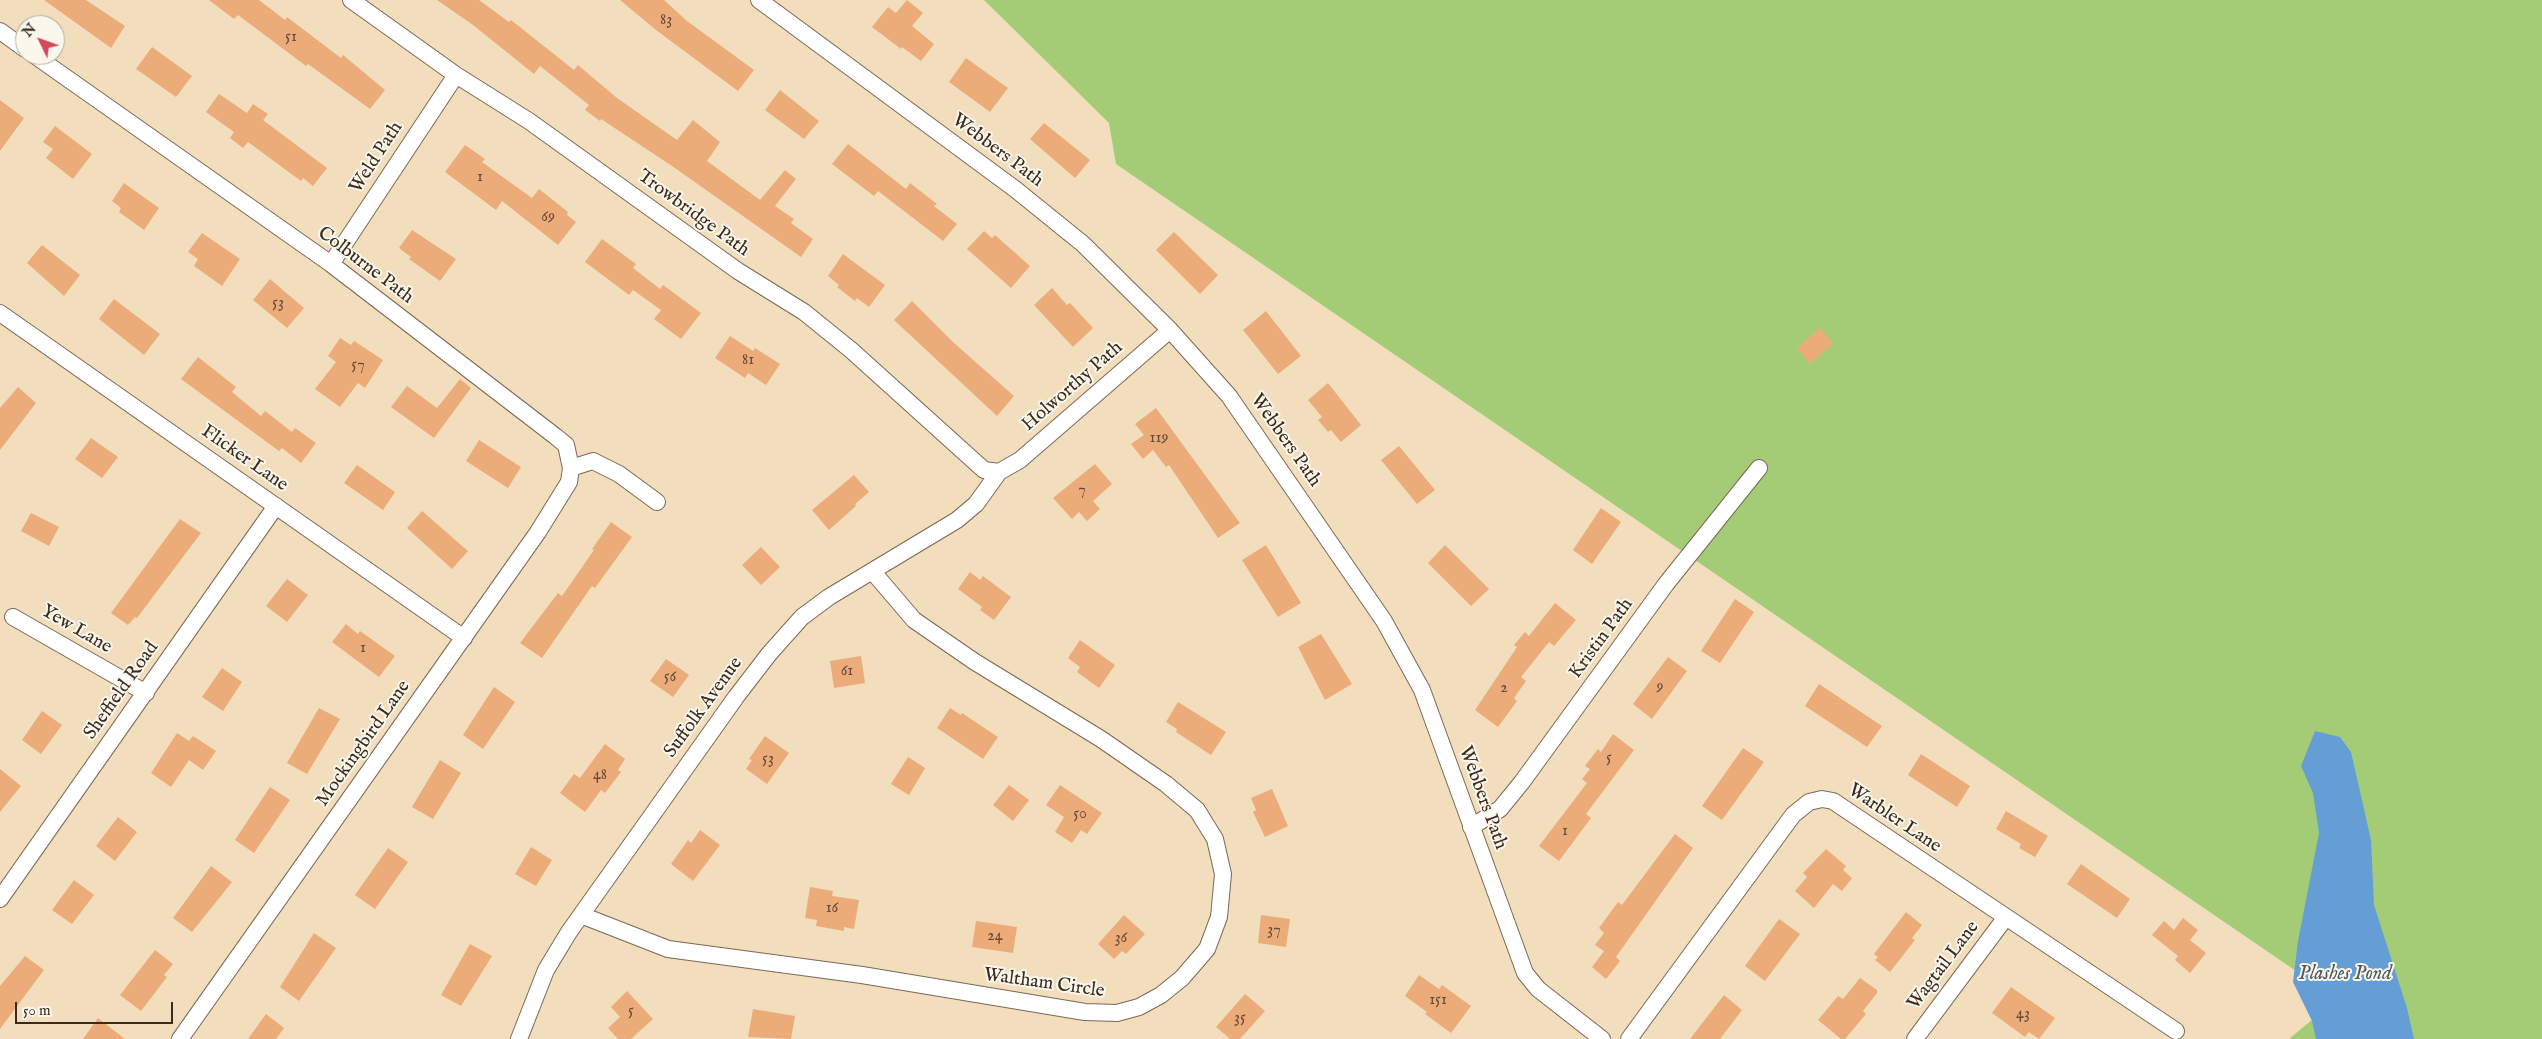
<!DOCTYPE html>
<html>
<head>
<meta charset="utf-8">
<style>
  body { margin:0 }
  #map { position:relative; width:2542px; height:1039px; overflow:hidden; background:#f2ddbd; font-family:"IM FELL English",serif }
  canvas { display:block }
  .north { position:absolute; left:15px; top:15px; width:50px; height:50px; box-sizing:border-box; background:#fbf7ec; border:1px solid #aea59a; border-radius:50%; rotate:312deg; font-size:14px; font-weight:700; line-height:20px; text-align:center; color:#3b2a1e }
  .north::after { content:''; display:block; margin:auto; width:18px; height:22px; background:#d1495b; clip-path:polygon(50% 0,100% 100%,50% 72%,0 100%) }
  .scale { position:absolute; left:15px; top:1002px; width:158px; height:22px; box-sizing:border-box; border:2px solid #3b2a1e; border-top:0; padding-left:6px; font-size:15px; line-height:18px; white-space:nowrap; color:#3b2a1e; -webkit-text-stroke:4px #fbf7ec; paint-order:stroke }
</style>
</head>
<body>
<div id="map">
<canvas width="2542" height="1039"></canvas>
<div class="north">N</div>
<div class="scale">50 m</div>
</div>
<script>
const g = document.querySelector('canvas').getContext('2d');
g.lineJoin = 'round';
function fillPath(path, color) { g.fillStyle = color; g.fill(path, 'evenodd'); }
const shape = rows => new Path2D(rows.map(r => 'M' + r).join(''));
function trace(path, color, width, dash) { g.strokeStyle = color; g.lineWidth = width; g.lineCap = dash ? 'butt' : 'round'; g.setLineDash(dash || []); g.stroke(path); }
function drawText(font, color, halo, rows, align = 'center') {
  g.font = font + ' "IM FELL English",serif'; g.lineWidth = 4; g.setLineDash([]); g.textBaseline = 'middle'; g.strokeStyle = halo; g.fillStyle = color; for (const [text, x, y, turn = 0] of rows) {
    g.save(); g.translate(x, y); g.rotate((+turn || 0) * Math.PI / 180); g.textAlign = isNaN(turn) ? turn : align; if (halo) g.strokeText(text, 0, 0); g.fillText(text, 0, 0); g.restore();
  }
}
fillPath(shape([
  [984,0,2542,0,2542,1039,2289,1039,2337,999,1116,164,1109,123]
]), '#a4cc76');
fillPath(shape([
  [2315,731,2340,737,2351,752,2371,840,2374,905,2407,1008,2414,1039,2316,1039,2312,1021,2293,982,2298,941,2319,833,2313,793,2301,766]
]), '#659ed4');
fillPath(shape([
  [44,0,86,0,125,26,111,48],
  [209,0,259,0,285,20,287,17,341,58,343,55,385,90,370,109,308,64,306,66,238,15,234,19],
  [437,0,479,0,509,22,511,20,574,70,578,65,617,98,677,140,693,120,720,142,707,161,760,200,785,170,796,179,775,206,794,219,791,223,813,239,801,257,672,166,601,119,600,121,585,110,589,105,540,66,534,74,473,25],
  [620,0,664,0,687,21,754,70,738,91,656,30],
  [907,0,923,13,912,26,934,44,921,61,902,47,901,49,872,27,888,7,896,13],
  [152,47,192,76,176,97,136,69],
  [966,58,1008,88,990,112,949,82],
  [780,90,819,121,804,139,765,110],
  [219,94,247,113,253,104,268,114,263,120,327,168,313,186,303,178,301,181,248,142,243,148,230,138,234,132,206,112],
  [0,100,24,118,0,151],
  [1044,123,1090,160,1075,178,1030,139],
  [55,126,92,154,73,179,46,158,53,149,43,142],
  [848,144,906,189,910,183,937,204,934,206,957,224,943,241,878,191,874,196,832,164],
  [465,145,485,159,482,162,532,198,539,189,568,212,567,215,576,222,558,245,502,201,496,210,445,172],
  [124,183,159,208,144,230,119,212,121,208,112,201],
  [412,230,456,259,440,281,409,259,411,257,399,248],
  [984,231,992,238,995,235,1030,266,1011,288,967,249],
  [1174,232,1218,275,1200,294,1156,250],
  [202,233,240,259,222,286,194,266,198,259,188,252],
  [602,239,636,264,633,268,660,289,663,285,701,313,681,339,654,319,661,310,633,290,629,295,585,262],
  [42,245,80,275,64,296,27,263],
  [843,254,885,285,869,307,857,298,855,301,837,287,839,285,828,276],
  [270,279,304,308,287,328,253,300],
  [1052,288,1067,305,1070,303,1093,328,1073,347,1034,305],
  [114,299,160,334,144,355,99,319],
  [912,301,954,343,1014,396,997,416,894,320],
  [1266,311,1301,356,1278,374,1243,330],
  [1820,328,1833,343,1810,364,1797,348],
  [730,336,753,351,755,348,780,364,766,385,748,373,745,378,715,358],
  [340,338,351,345,354,341,383,360,365,388,358,383,340,407,315,389,336,362,328,356],
  [198,357,236,387,232,392,261,416,265,411,292,432,295,428,316,443,301,463,282,448,279,451,181,379],
  [460,379,471,388,434,438,391,407,407,386,437,408],
  [1328,383,1361,425,1341,442,1331,430,1328,432,1318,420,1322,417,1308,400],
  [18,387,36,403,0,450,0,408],
  [1156,408,1240,523,1218,538,1169,465,1166,467,1153,450,1143,459,1131,444,1144,435,1135,424],
  [91,438,118,457,102,478,75,459],
  [479,440,521,467,508,488,466,461],
  [1399,446,1435,490,1417,504,1381,460],
  [1095,464,1112,484,1093,501,1100,509,1087,521,1079,512,1072,519,1053,498],
  [357,465,395,492,383,510,344,483],
  [854,475,869,492,855,504,856,506,829,530,812,510],
  [1601,508,1621,522,1592,564,1573,550],
  [422,511,468,551,452,569,407,528],
  [31,513,59,527,49,546,21,531],
  [180,519,201,533,137,618,135,617,128,625,111,613],
  [611,522,632,537,595,588,592,586,542,658,520,643,558,593,562,596,594,550,592,549],
  [1266,545,1301,603,1278,617,1242,560],
  [1445,545,1489,589,1471,606,1428,563],
  [761,547,780,567,761,585,742,565],
  [970,572,980,580,983,576,1011,597,994,620,980,610,982,607,958,589],
  [287,579,308,595,287,622,266,606],
  [1735,599,1754,612,1720,663,1701,651],
  [1555,603,1576,620,1554,646,1549,642,1521,677,1526,681,1514,698,1517,701,1498,727,1475,710,1517,647,1514,645,1525,632,1529,636],
  [346,624,358,634,360,631,395,656,379,677,332,642],
  [1321,634,1352,684,1325,700,1298,647],
  [1080,640,1115,665,1099,688,1077,672,1080,667,1068,658],
  [861,656,865,683,834,688,830,661],
  [1668,657,1687,671,1652,719,1633,704],
  [666,659,689,675,673,697,650,681],
  [222,668,242,682,223,711,202,697],
  [1819,684,1882,726,1867,747,1805,706],
  [494,687,515,702,483,749,463,735],
  [1178,702,1226,732,1211,755,1176,732,1177,729,1166,722],
  [319,708,340,719,307,774,287,763],
  [950,708,961,715,962,713,998,737,983,759,937,728],
  [42,711,62,725,41,754,22,740],
  [177,733,189,741,193,736,216,751,203,770,189,760,171,787,151,773],
  [1613,734,1634,750,1586,814,1591,818,1559,861,1539,846,1587,783,1582,779,1590,769,1585,766,1598,749,1601,752],
  [765,736,789,753,767,784,746,769,752,760,749,759],
  [605,744,625,759,618,770,621,772,605,793,601,790,585,812,560,793,574,774,580,778],
  [1743,748,1764,762,1722,820,1702,806],
  [1921,754,1970,786,1957,807,1908,775],
  [908,757,925,768,909,795,891,784],
  [440,760,461,773,433,819,412,807],
  [0,769,21,786,0,812],
  [1009,785,1029,800,1013,821,993,805],
  [1060,785,1102,813,1087,834,1081,830,1072,843,1055,832,1064,817,1046,805],
  [270,787,290,800,254,853,235,840],
  [1272,789,1288,826,1265,837,1253,812,1256,810,1251,798],
  [2006,811,2048,836,2035,857,2019,848,2021,844,1996,829],
  [118,817,137,832,115,861,96,846],
  [700,830,720,845,693,881,671,864,688,840,691,843],
  [1675,834,1693,848,1616,957,1620,961,1606,979,1592,967,1604,951,1595,945,1604,933,1599,928,1618,902,1622,905],
  [531,847,552,860,536,886,515,874],
  [388,848,408,862,375,909,355,895],
  [1826,849,1846,866,1843,870,1852,878,1842,891,1833,884,1814,908,1795,891,1807,877,1803,873],
  [2081,864,2130,899,2117,918,2067,884],
  [211,866,232,882,192,932,173,918],
  [74,880,94,895,72,924,52,910],
  [810,887,833,891,832,896,859,900,854,929,844,927,844,931,816,926,817,920,805,918],
  [1906,912,1922,925,1912,938,1915,940,1890,972,1875,960,1878,957,1874,954],
  [1124,915,1145,934,1126,954,1122,951,1114,959,1098,944],
  [1261,915,1290,919,1286,947,1258,943],
  [2183,918,2198,930,2190,940,2206,953,2190,973,2175,960,2178,956,2152,935,2164,921,2174,930],
  [1779,919,1800,934,1765,981,1745,966],
  [976,921,1017,927,1013,953,972,947],
  [314,933,336,948,299,1001,280,987],
  [470,944,492,956,461,1006,441,995],
  [155,950,173,964,164,975,167,977,141,1011,120,995],
  [25,956,44,970,0,1029,0,986],
  [1419,975,1439,989,1442,985,1471,1006,1451,1033,1425,1014,1427,1012,1405,996],
  [1860,978,1877,990,1877,993,1863,1011,1866,1014,1845,1039,1841,1039,1818,1020,1838,996,1843,999],
  [2011,987,2055,1018,2039,1039,2029,1032,2025,1037,1992,1013],
  [627,991,653,1019,631,1039,618,1039,608,1028,620,1017,611,1007],
  [1245,994,1265,1011,1240,1039,1230,1039,1216,1027],
  [1724,995,1742,1010,1720,1039,1690,1039],
  [753,1009,795,1016,791,1039,748,1037],
  [266,1014,284,1028,276,1039,248,1039],
  [98,1018,125,1039,83,1039]
]), '#ecac7a');
const street = shape([
  [351,0,456,75,529,121,738,271,804,312,851,350,984,470,999,472],
  [759,0,1015,189,1083,244,1170,330,1229,396,1384,621,1422,690,1525,973,1538,989,1602,1039],
  [0,31,25,49],
  [34,55,331,264,555,436,566,445,571,468,593,461,619,474,657,502],
  [331,264,456,75],
  [0,313,464,638],
  [13,617,146,693],
  [1471,827,1500,809,1522,782,1666,584,1759,468],
  [0,899,276,506],
  [581,915,668,949,862,975,1085,1012,1117,1013,1139,1007,1161,995,1182,978,1207,949,1219,917,1223,874,1215,839,1197,810,1166,784,1101,739,975,662,914,620,873,572],
  [180,1039,538,532,569,482,571,468],
  [519,1039,546,970,569,932,736,697,769,654,802,617,829,597,957,520,976,504,999,472,1020,460,1170,330],
  [1629,1039,1793,815,1809,802,1822,799,1833,801,2176,1031],
  [1915,1039,2006,917]
]);
trace(street, '#7b6956', 18);
trace(street, '#fff', 16);
drawText('16px', '#674a35', null, [
  ["83",666,21],
  ["51",291,38],
  ["1",480,178],
  ["69",548,218],
  ["53",278,304],
  ["81",748,361],
  ["57",358,366],
  ["119",1159,439],
  ["7",1082,491],
  ["1",363,649],
  ["61",847,672],
  ["56",670,678],
  ["9",1660,688],
  ["2",1504,689],
  ["5",1609,759],
  ["53",768,760],
  ["48",600,776],
  ["50",1080,815],
  ["1",1565,832],
  ["16",832,909],
  ["37",1274,931],
  ["24",995,937],
  ["36",1121,939],
  ["151",1438,1001],
  ["5",631,1012],
  ["43",2023,1015],
  ["35",1240,1019]
]);
drawText('19px', '#3b2a1e', '#fbf7ec', [
  ["Webbers Path",997,151,37],
  ["Weld Path",377,158,-57],
  ["Trowbridge Path",693,214,36],
  ["Colburne Path",365,266,37],
  ["Holworthy Path",1073,387,-41],
  ["Webbers Path",1285,441,55],
  ["Flicker Lane",244,459,35],
  ["Yew Lane",76,630,30],
  ["Kristin Path",1602,639,-54],
  ["Sheffield Road",122,691,-55],
  ["Suffolk Avenue",704,708,-54],
  ["Mockingbird Lane",364,744,-55],
  ["Webbers Path",1482,798,70],
  ["Warbler Lane",1894,819,34],
  ["Wagtail Lane",1944,966,-53],
  ["Waltham Circle",1044,984,8]
]);
drawText('italic 20px', '#4c5867', '#fbf7ec', [
  ["Plashes Pond",2345,975]
]);
</script>
</body>
</html>
